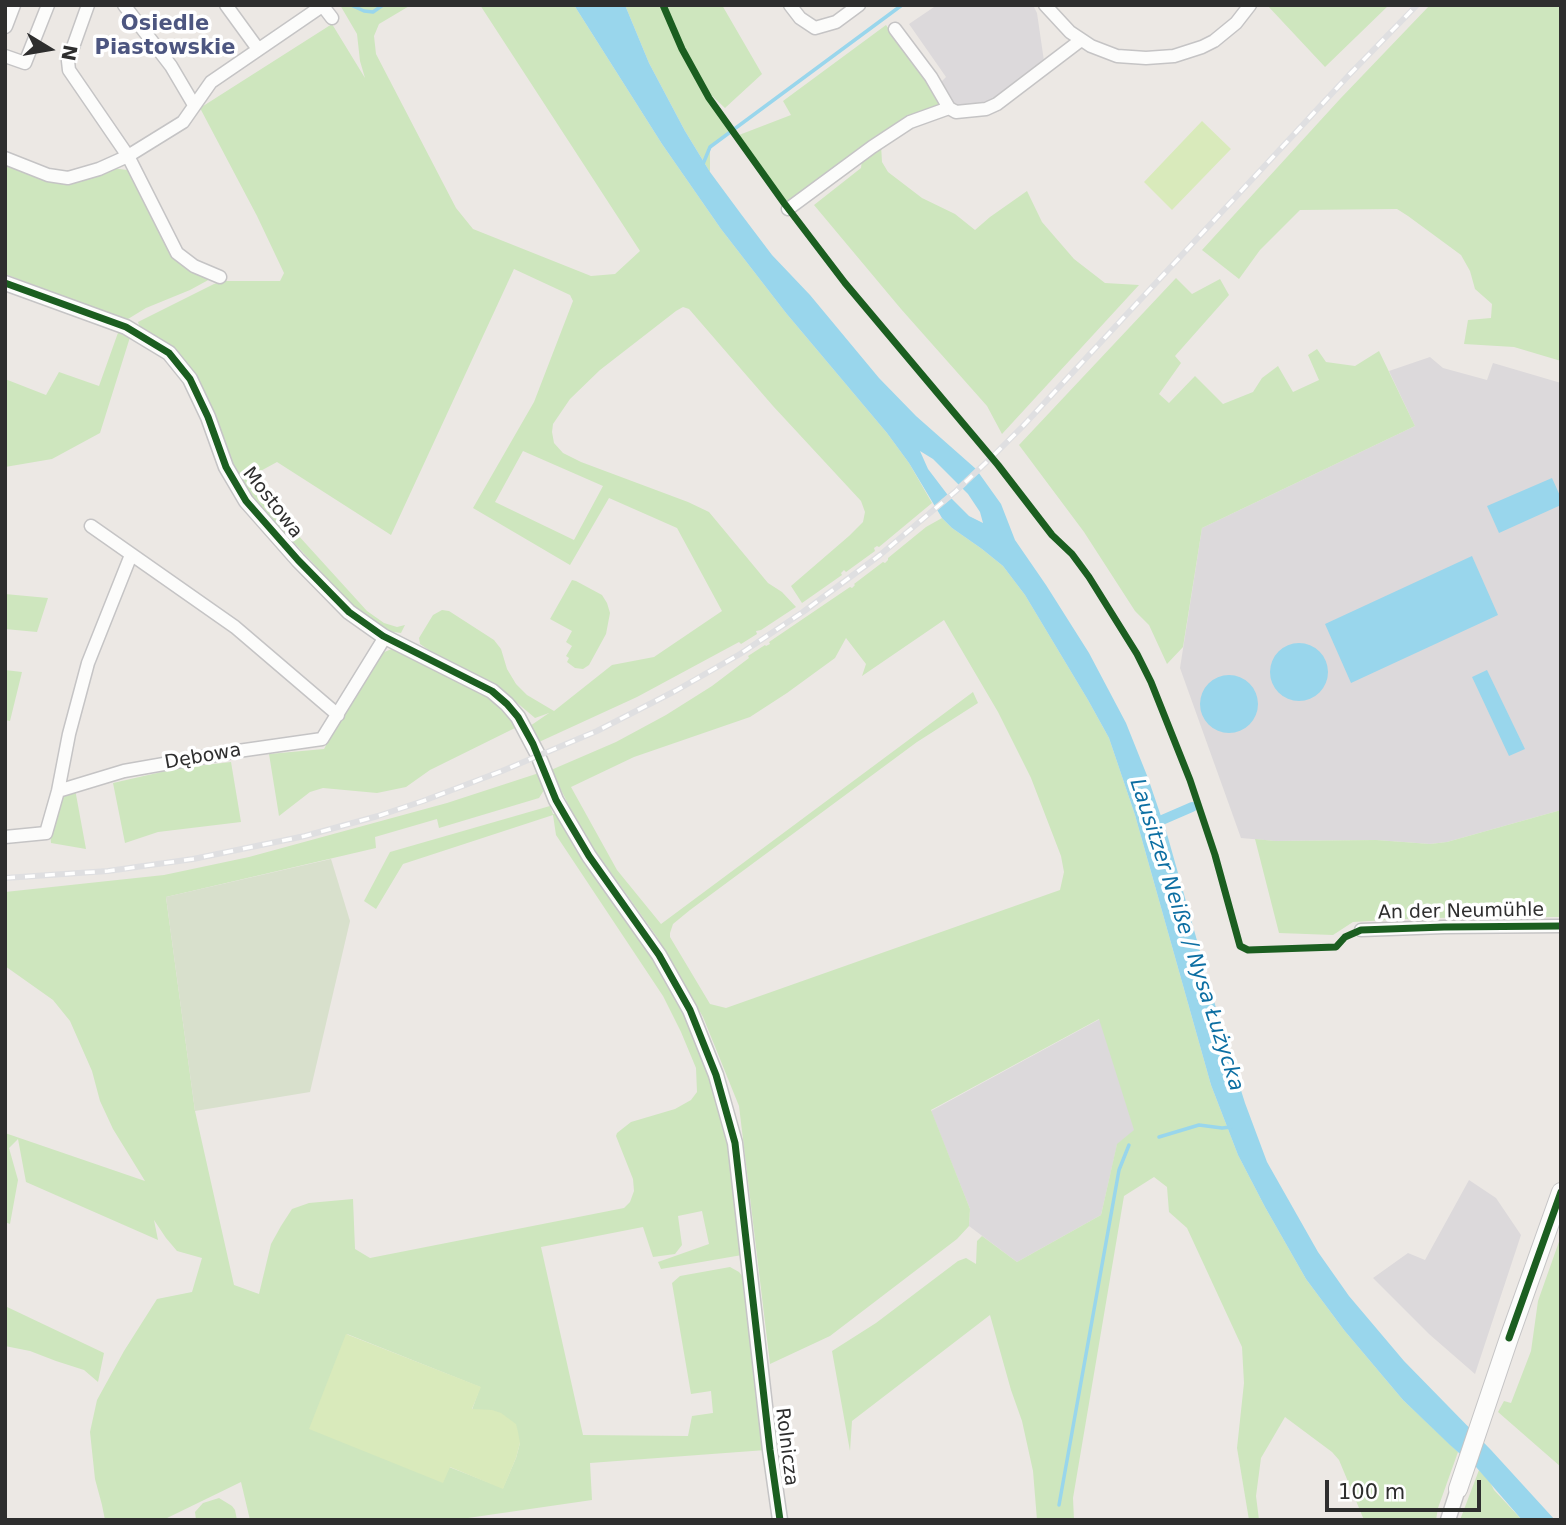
<!DOCTYPE html>
<html>
<head>
<meta charset="utf-8">
<style>
  body { margin:0 }
  #map { position:relative; width:1566px; height:1525px; overflow:hidden; background:#ece8e4; font-family:"DejaVu Sans",sans-serif }
  canvas { display:block }
  .frame { position:absolute; inset:0; border:7px solid #2e2e2e; pointer-events:none }
  .north { position:absolute; left:14px; top:14px; width:70px; height:70px; -webkit-text-stroke:5px #fff; paint-order:stroke; rotate:101deg; font-size:19px; font-weight:700; line-height:28px; text-align:center; color:#2e2e2e }
  .north::after { content:''; display:block; margin:auto; width:24px; height:32px; background:#2e2e2e; clip-path:polygon(50% 0,100% 100%,50% 72%,0 100%) }
  .scale { position:absolute; left:1325px; top:1480px; width:156px; height:32px; box-sizing:border-box; border:4px solid #2e2e2e; border-top:0; padding-left:9px; font-size:21px; line-height:24px; white-space:nowrap; color:#2e2e2e; -webkit-text-stroke:5px #fff; paint-order:stroke }
</style>
</head>
<body>
<div id="map">
<canvas width="1566" height="1525"></canvas>
<div class="frame"></div>
<div class="north">N</div>
<div class="scale">100 m</div>
</div>
<script>
const g = document.querySelector('canvas').getContext('2d');
g.lineJoin = 'round';
function fillPath(path, color) { g.fillStyle = color; g.fill(path, 'evenodd'); }
const shape = rows => new Path2D(rows.map(r => 'M' + r).join(''));
function trace(path, color, width, dash) { g.strokeStyle = color; g.lineWidth = width; g.lineCap = dash ? 'butt' : 'round'; g.setLineDash(dash || []); g.stroke(path); }
function drawText(font, color, halo, rows, align = 'center') {
  g.font = font + ' "DejaVu Sans",sans-serif'; g.lineWidth = 7; g.setLineDash([]); g.textBaseline = 'middle'; g.strokeStyle = halo; g.fillStyle = color; for (const [text, x, y, turn = 0] of rows) {
    g.save(); g.translate(x, y); g.rotate((+turn || 0) * Math.PI / 180); g.textAlign = isNaN(turn) ? turn : align; if (halo) g.strokeText(text, 0, 0); g.fillText(text, 0, 0); g.restore();
  }
}
fillPath(shape([
  [937,5,1033,5,1037,13,1044,61,995,99,971,105,955,105,940,83,946,77,909,24],
  [1430,357,1443,368,1487,380,1493,363,1561,383,1561,810,1447,842,1430,844,1376,840,1275,841,1241,838,1180,668,1202,528,1415,426,1389,371],
  [1100,1019,1135,1130,1117,1145,1101,1215,1017,1262,969,1226,970,1209,931,1111],
  [1469,1180,1496,1198,1521,1235,1475,1374,1429,1334,1373,1278,1408,1253,1425,1260]
]), '#dcd9db');
fillPath(shape([
  [340,5,411,5,379,24,374,36,376,54,456,208,473,229,591,276,615,274,640,251,480,5,574,5,662,144,721,229,786,313,887,433,909,463,932,503,879,547,877,546,874,548,875,551,846,572,844,570,841,573,842,575,802,603,791,586,849,536,863,522,865,512,861,501,773,406,689,309,683,307,676,311,600,370,570,399,553,424,552,432,554,443,563,453,581,462,688,502,709,512,768,583,782,592,796,607,761,630,756,631,757,634,741,644,739,642,637,697,539,742,530,726,549,713,535,718,496,685,443,660,420,644,419,638,433,615,442,610,449,611,494,640,501,649,507,669,516,684,527,695,554,711,612,665,654,657,722,611,677,528,609,498,570,565,473,508,534,402,573,301,570,295,514,269,391,535,277,462,255,474,257,485,287,523,367,611,384,623,397,627,405,625,401,633,393,632,380,627,362,615,263,510,241,481,194,376,173,347,140,328,138,322,214,284,223,281,280,281,284,273,257,216,200,108,332,24,365,78,360,61,357,34],
  [523,451,603,486,574,540,495,502],
  [625,5,663,5,682,49,710,99,729,121,730,133,710,147,710,172,685,131,649,63],
  [666,5,722,5,762,74,725,108,709,93,683,47],
  [1267,5,1389,5,1325,67],
  [1430,5,1561,5,1561,361,1514,347,1464,344,1468,320,1491,318,1492,304,1475,289,1470,271,1461,255,1408,216,1397,209,1300,210,1260,250,1239,279,1202,250,1340,99],
  [886,25,944,105,788,204,739,135,791,115,783,101],
  [881,145,882,162,888,172,922,198,955,214,975,230,990,217,1027,191,1042,222,1074,259,1105,283,1139,285,1002,434,987,406,901,309,814,205,861,168,862,159],
  [5,162,54,181,112,168,127,170,134,175,177,260,212,278,190,290,146,308,128,319,121,318,5,274],
  [1176,278,1192,294,1220,279,1229,295,1175,356,1181,363,1159,394,1169,403,1195,376,1223,404,1253,392,1262,378,1278,366,1293,392,1319,380,1308,355,1317,349,1326,362,1355,366,1379,351,1415,426,1202,528,1183,647,1167,664,1149,625,1135,611,1084,532,1019,445],
  [119,330,131,334,100,433,52,459,5,467,5,379,46,395,59,372,99,386],
  [942,518,952,528,982,549,1003,566,1025,595,1088,700,1109,738,1135,815,1211,1085,1238,1155,1265,1207,1306,1279,1344,1330,1403,1400,1458,1452,1438,1508,1436,1520,1364,1520,1339,1460,1332,1452,1285,1417,1261,1458,1256,1496,1259,1520,1249,1520,1237,1448,1244,1383,1242,1347,1187,1228,1169,1212,1167,1187,1154,1177,1124,1196,1073,1498,1074,1520,1037,1520,1033,1471,1022,1421,1011,1390,990,1315,852,1421,850,1451,832,1351,876,1323,958,1261,966,1258,976,1264,977,1241,982,1236,1017,1262,1101,1215,1117,1144,1134,1130,1099,1019,931,1110,970,1209,969,1226,957,1239,830,1336,770,1364,739,1106,703,1017,657,937,582,832,551,770,616,742,666,715,712,686,749,658,748,656,765,645,766,646,770,644,769,642,850,587,852,588,855,585,854,584,883,562,885,563,888,560,888,558,926,527],
  [944,620,998,712,1031,778,1061,856,1064,872,1060,890,726,1008,710,1004,670,937,670,933,673,924,690,910,917,742,978,703,973,692,661,924,617,870,571,787,634,757,750,717,787,693,835,658,846,638,866,664,862,676],
  [572,580,576,581,602,595,607,603,610,613,606,634,589,665,583,669,575,668,567,662,569,658,566,656,572,646,566,642,572,631,550,619],
  [5,594,48,598,37,632,5,629],
  [394,648,488,695,512,717,515,728,430,770,406,787,377,793,323,788,310,792,279,816,269,754,324,749,343,714,382,653],
  [5,670,22,672,10,721,5,720],
  [231,762,241,822,158,832,125,843,113,783,179,768],
  [539,773,546,787,539,798,439,828,437,819,375,837,376,848,166,897,195,1111,234,1285,259,1294,271,1244,281,1226,292,1209,309,1203,353,1199,355,1249,370,1258,624,1208,630,1202,634,1191,633,1179,616,1136,617,1133,631,1122,675,1109,691,1100,697,1092,696,1068,681,1032,663,996,556,835,553,815,403,864,376,909,364,901,390,852,550,806,553,814,556,814,559,819,585,865,626,916,677,995,711,1076,728,1143,742,1255,661,1269,658,1262,709,1244,702,1211,678,1216,682,1245,675,1254,653,1257,643,1227,541,1247,583,1435,688,1436,692,1416,713,1413,711,1391,691,1394,672,1283,680,1276,730,1267,739,1272,747,1282,766,1450,590,1463,592,1500,454,1520,250,1520,241,1482,165,1519,105,1520,102,1505,95,1479,90,1432,97,1400,124,1351,157,1299,192,1292,202,1258,177,1251,166,1238,154,1220,158,1240,26,1182,18,1139,9,1148,18,1180,10,1224,5,1222,5,1133,145,1181,113,1129,100,1101,92,1071,70,1021,53,1000,5,966,5,892,164,875,249,857,447,803],
  [347,1334,480,1387,472,1410,520,1443,516,1458,503,1488,449,1467,442,1482],
  [75,789,86,849,51,843,50,833,60,793],
  [1561,810,1561,917,1423,918,1353,922,1333,935,1279,933,1255,839,1275,841,1376,840,1430,844,1447,842],
  [1561,1236,1561,1467,1498,1412,1504,1401,1511,1403,1531,1351,1538,1301],
  [5,1306,104,1353,98,1382,84,1370,56,1361,30,1351,5,1346],
  [1479,1470,1490,1482,1494,1490,1522,1520,1460,1520],
  [219,1498,232,1506,235,1510,237,1520,196,1520,195,1512,203,1503]
]), '#cee6be');
fillPath(shape([
  [331,859,350,921,310,1092,195,1111,166,897]
]), '#d8e0cc');
fillPath(shape([
  [1202,121,1231,149,1172,210,1144,182],
  [346,1334,481,1387,472,1409,492,1410,501,1413,516,1424,518,1432,520,1443,516,1458,503,1489,450,1467,443,1483,309,1429]
]), '#d9eabb');
fillPath(shape([
  [574,5,625,5,649,63,685,131,710,172,741,214,772,255,810,295,879,378,916,416,976,469,1001,504,1015,540,1046,585,1089,653,1126,723,1148,778,1167,834,1225,1040,1245,1103,1267,1162,1318,1252,1349,1296,1404,1361,1491,1450,1555,1520,1522,1520,1470,1460,1467,1460,1450,1445,1403,1400,1344,1330,1306,1279,1265,1207,1238,1155,1211,1085,1135,815,1109,738,1088,700,1025,595,1003,566,982,549,952,528,942,518,909,463,887,433,786,313,721,229,662,144],
  [920,451,933,459,968,494,980,512,983,523,969,516,947,494,928,469],
  [1552,478,1561,498,1561,505,1499,533,1487,506],
  [1472,556,1498,615,1351,683,1325,624],
  '1270 672a29 29 0 1 1 58 0a29 29 0 1 1-58 0Z',
  [1487,670,1525,749,1509,756,1472,677],
  '1200 704a29 29 0 1 1 58 0a29 29 0 1 1-58 0Z'
]), '#99d6ec');
trace(shape([
  [351,5,364,11,373,12,383,5],
  [703,164,710,147,902,5],
  [1159,1137,1199,1125,1222,1128,1231,1127],
  [1059,1505,1119,1170,1129,1145]
]), '#99d6ec', 3.5);
trace(shape([
  [1162,820,1192,807]
]), '#99d6ec', 10);
const minor = shape([
  [88,5,68,61,69,70,128,156,177,253,194,266,220,277],
  [124,5,171,66,194,105],
  [226,5,258,49],
  [322,5,332,18],
  [790,5,800,18,815,28,836,22,859,5],
  [1045,5,1070,32,1091,46,1117,56,1146,58,1174,56,1202,47,1214,41,1236,23,1250,5],
  [895,29,931,77,949,108],
  [5,56,25,63,48,5],
  [5,158,48,175,68,178,99,169,128,156,183,122,211,82,322,6],
  [788,209,872,147,910,122,949,108,956,112,986,109,997,104,1081,40],
  [91,526,235,627,338,715],
  [58,791,124,771,238,751,322,739,385,637],
  [5,837,46,833,58,791,69,734,88,663,131,555],
  [1361,930,1444,927,1561,926]
]);
const tertiary = shape([
  [5,26,13,5],
  [5,283,126,327,169,353,190,379,208,417,226,467,246,501,298,560,349,612,383,636,492,691,507,704,518,717,537,753],
  [540,760,556,800,589,856,659,955,690,1010,716,1075,735,1143,770,1450,780,1520],
  [1448,1520,1458,1489]
]);
const secondary = shape([
  [1458,1489,1509,1338,1561,1192]
]);
trace(minor, '#c5c4c5', 15);
trace(tertiary, '#c5c4c5', 17);
trace(secondary, '#c5c4c5', 20);
trace(minor, '#fcfcfb', 12);
trace(tertiary, '#fcfcfb', 14);
trace(secondary, '#fcfcfb', 18);
const rail = shape([
  [5,878,108,871,193,859,305,836,378,816,423,801,502,771,597,731,677,690,740,654,803,612,880,555,956,491,993,456,1022,427,1350,74,1417,5]
]);
trace(rail, '#dfdfe1', 6);
trace(rail, '#fff', 3.5, [10]);
trace(shape([
  [663,5,682,49,709,98,784,203,845,283,998,465,1052,535,1072,554,1089,577,1137,654,1151,682,1190,780,1215,855,1240,946,1248,950,1336,947,1345,937,1361,930,1444,927,1561,926],
  [5,283,126,327,169,353,190,379,208,417,226,467,246,501,298,560,349,612,383,636,492,691,507,704,518,717,533,744,556,800,567,819,589,856,659,955,690,1010,716,1075,735,1143,770,1450,780,1520],
  [1509,1338,1561,1192]
]), '#1b5e20', 7);
drawText('19px', '#2e2e2e', '#fff', [
  ["Mostowa",272,503,52],
  ["Dębowa",203,757,-10],
  ["An der Neumühle",1461,912,-1],
  ["Rolnicza",786,1447,83]
]);
drawText('bold 21px', '#4d5680', '#fff', [
  ["Osiedle",165,25],
  ["Piastowskie",165,49]
]);
drawText('italic 21px', '#0d6fa3', '#fff', [
  ["Lausitzer Neiße / Nysa Łużycka",1186,935,72]
]);
</script>
</body>
</html>
